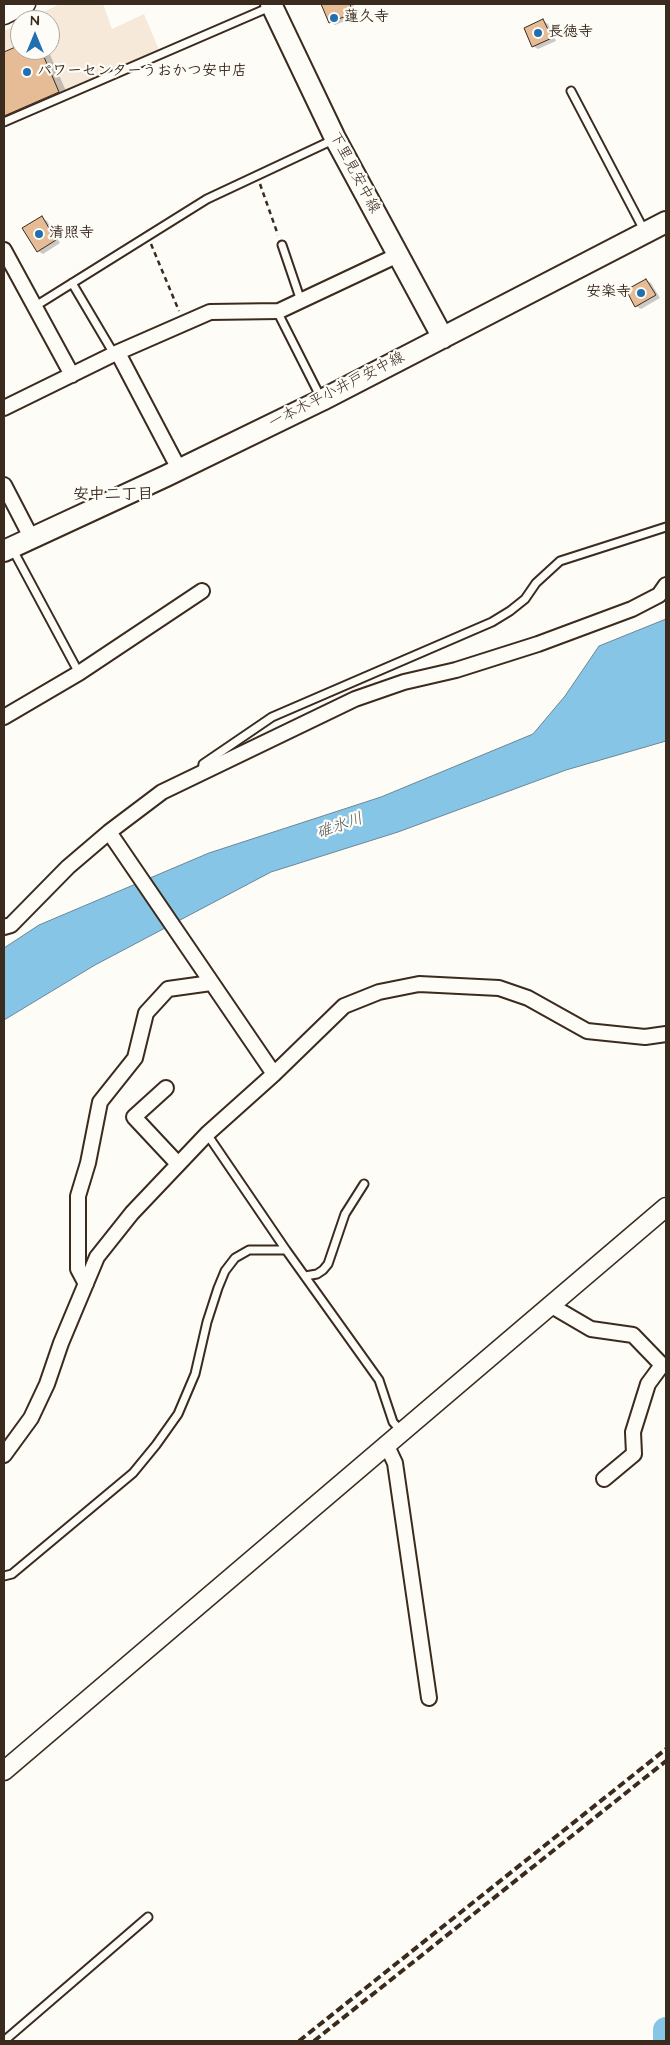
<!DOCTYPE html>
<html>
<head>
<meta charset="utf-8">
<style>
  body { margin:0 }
  #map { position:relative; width:670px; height:2045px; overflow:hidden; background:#fdfcf7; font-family:"Architects Daughter",sans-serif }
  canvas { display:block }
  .frame { position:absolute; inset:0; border:5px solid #3b2a1e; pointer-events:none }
  .north { position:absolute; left:10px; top:10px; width:50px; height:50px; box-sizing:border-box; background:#fdfcf7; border:1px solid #afa8a0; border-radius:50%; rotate:0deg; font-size:14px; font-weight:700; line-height:20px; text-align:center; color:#3b2a1e }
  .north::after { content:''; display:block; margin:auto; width:18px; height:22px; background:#1f6fb2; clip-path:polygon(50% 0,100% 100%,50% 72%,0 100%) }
</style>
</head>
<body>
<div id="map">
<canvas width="670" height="2045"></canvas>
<div class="frame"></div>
<div class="north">N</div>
</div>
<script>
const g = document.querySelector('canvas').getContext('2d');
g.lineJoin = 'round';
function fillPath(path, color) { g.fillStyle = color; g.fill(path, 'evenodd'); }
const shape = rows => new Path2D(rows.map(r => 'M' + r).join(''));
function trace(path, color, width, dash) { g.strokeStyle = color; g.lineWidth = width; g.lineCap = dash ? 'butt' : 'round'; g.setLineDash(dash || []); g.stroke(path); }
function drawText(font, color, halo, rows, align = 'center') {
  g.font = font + ' "Architects Daughter","Klee One",sans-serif'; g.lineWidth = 4.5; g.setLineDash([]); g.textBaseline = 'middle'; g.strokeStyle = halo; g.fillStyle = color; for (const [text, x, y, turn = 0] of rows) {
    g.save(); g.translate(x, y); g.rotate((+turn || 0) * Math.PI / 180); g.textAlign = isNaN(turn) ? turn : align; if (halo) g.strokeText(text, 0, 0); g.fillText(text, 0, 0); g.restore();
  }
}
fillPath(shape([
  [60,4,103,4,112,29,144,14,159,50,4,118,4,31,20,23,20,50,50,50,50,20,26,20]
]), '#f6e9da');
const water = shape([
  [666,619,666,741,566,770,398,832,271,872,95,965,4,1020,4,948,39,925,209,853,381,797,533,734,565,696,599,646,666,619]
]);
fillPath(water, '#87c5e7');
trace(water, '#698797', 1);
fillPath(shape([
  [322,4,353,4,358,16,335,25,330,22],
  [543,21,548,24,556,41,538,49,533,46],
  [20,46,20,50,48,50,69,98,4,127,4,53],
  [42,218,47,221,60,243,43,254,38,251],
  [646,280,651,283,660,298,641,309,636,306]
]), '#0003');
trace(shape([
  [666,2041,666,2030]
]), '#87c5e7', 26);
const building = shape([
  [321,4,350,4,353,13,329,23,321,4],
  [543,19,552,38,532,47,524,28,543,19],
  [20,45,20,50,41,50,59,92,4,116,4,52,20,45],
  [42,216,56,240,37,252,22,228,42,216],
  [646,279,656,295,635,307,626,290,646,279]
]);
fillPath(building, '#e6bc96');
trace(building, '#3b2a1e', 1);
const service = shape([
  [571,91,645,232],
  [4,122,270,7],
  [282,245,301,301],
  [72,283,114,354],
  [34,307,207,199,335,139],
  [277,311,321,398],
  [13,550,79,673],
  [202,772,203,764,272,717,492,622,510,611,525,599,536,583,560,561,666,527],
  [207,1134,286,1250,379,1380,393,1422,401,1431],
  [305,1276,317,1274,323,1270,328,1264,345,1214,364,1184],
  [4,1576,12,1574,133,1473,156,1445,178,1414,195,1374,207,1322,218,1288,225,1271,235,1258,249,1250,286,1250],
  [4,2041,148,1917]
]);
const minor = shape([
  [4,250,72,375],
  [118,353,179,469],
  [4,408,114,354,210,312,279,311,398,255],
  [4,485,32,539],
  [4,717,79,673,202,591],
  [109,832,274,1074],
  [4,927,11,925,68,867,109,832,162,792,355,699,404,682,456,670,538,644,632,609,659,595,666,585],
  [166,1088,134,1117,178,1164],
  [86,1284,78,1269,78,1196,88,1163,100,1102,135,1058,146,1013,168,989,211,983],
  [550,1305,591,1329,633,1335,662,1365,648,1384,633,1432,634,1454,604,1479],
  [386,1444,395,1463,429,1698],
  [4,1455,31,1418,47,1384,61,1343,97,1257,132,1213,207,1134,274,1074,344,1006,379,992,419,984,499,988,528,998,587,1031,645,1037,666,1034]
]);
const tertiary = shape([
  [4,15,26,4],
  [4,1771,666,1207]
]);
const secondary = shape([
  [271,4,335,138,443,338],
  [4,551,166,476,322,400,666,222]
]);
trace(service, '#3b2a1e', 11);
trace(minor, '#3b2a1e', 18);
trace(tertiary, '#3b2a1e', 21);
trace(secondary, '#3b2a1e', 24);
trace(shape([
  [260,184,278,235],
  [151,244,179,311]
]), '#3b2a1e', 2.5, [5, 4]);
trace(service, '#fdfcf7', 7);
trace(minor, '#fdfcf7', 14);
trace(tertiary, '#fdfcf7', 18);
trace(secondary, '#fdfcf7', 20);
trace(shape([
  [299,2041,666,1749],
  [314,2041,666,1761]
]), '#3b2a1e', 4, [8, 4]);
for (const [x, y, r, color] of [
  [334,18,5,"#1f6fb2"],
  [538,33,5,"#1f6fb2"],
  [27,72,5,"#1f6fb2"],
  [39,234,5,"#1f6fb2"],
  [641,293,5,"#1f6fb2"]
]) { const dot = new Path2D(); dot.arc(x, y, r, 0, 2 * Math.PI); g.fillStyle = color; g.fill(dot); trace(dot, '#fdfcf7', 2); }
drawText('bold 15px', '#3b2a1e', '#fdfcf7', [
  ["蓮久寺",344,18],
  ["長徳寺",548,33],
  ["パワーセンターうおかつ安中店",37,72],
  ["清照寺",49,234],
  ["安楽寺",631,293,"right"]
], 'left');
drawText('15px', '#3b2a1e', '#fdfcf7', [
  ["下里見安中線",354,173,62],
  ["一本木平小井戸安中線",337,391,-27]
]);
drawText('bold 16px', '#3b2a1e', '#fdfcf7', [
  ["安中二丁目",113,496]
]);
drawText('italic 16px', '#52585a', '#fdfcf7', [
  ["碓氷川",340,827,-20]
]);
</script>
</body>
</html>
